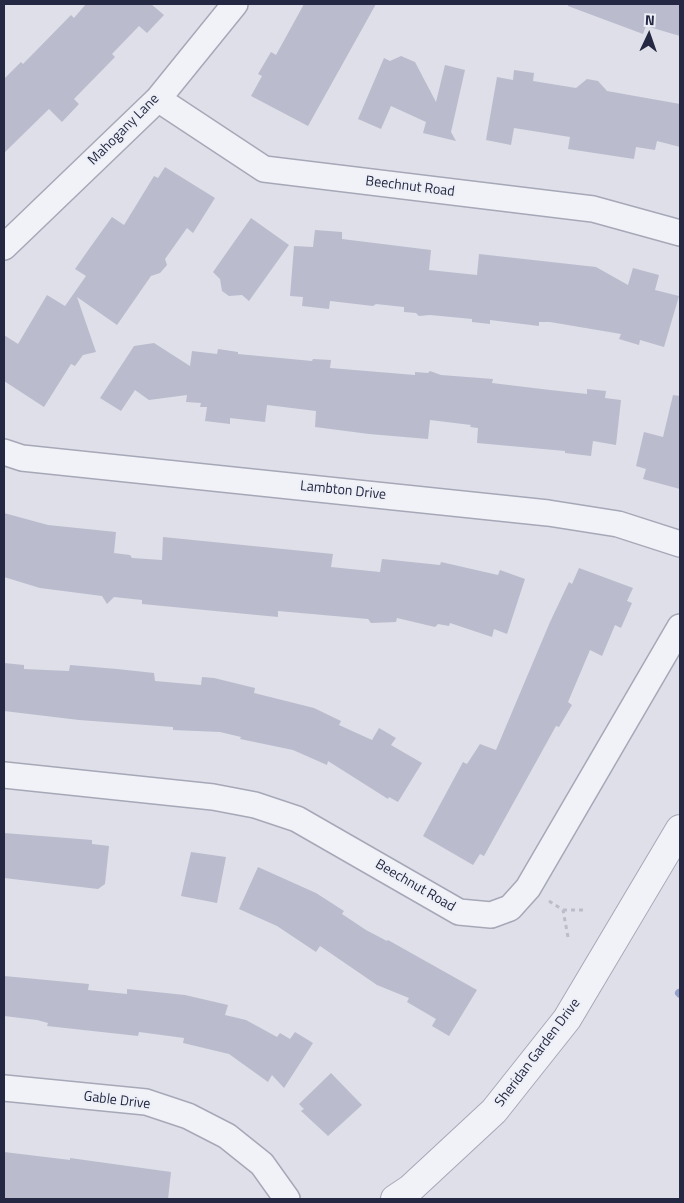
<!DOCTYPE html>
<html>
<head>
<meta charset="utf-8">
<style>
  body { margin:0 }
  #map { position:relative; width:684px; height:1203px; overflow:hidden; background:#dedfe9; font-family:"Titillium Web",sans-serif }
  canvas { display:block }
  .frame { position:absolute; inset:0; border:5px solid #252842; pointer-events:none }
  .north { position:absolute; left:624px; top:10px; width:50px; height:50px; -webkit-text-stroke:4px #edeff7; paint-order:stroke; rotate:3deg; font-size:14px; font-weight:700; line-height:20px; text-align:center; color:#252842 }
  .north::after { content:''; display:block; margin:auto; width:18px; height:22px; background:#252842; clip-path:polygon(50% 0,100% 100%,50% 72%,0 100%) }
</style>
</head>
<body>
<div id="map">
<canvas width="684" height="1203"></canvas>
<div class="frame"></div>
<div class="north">N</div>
</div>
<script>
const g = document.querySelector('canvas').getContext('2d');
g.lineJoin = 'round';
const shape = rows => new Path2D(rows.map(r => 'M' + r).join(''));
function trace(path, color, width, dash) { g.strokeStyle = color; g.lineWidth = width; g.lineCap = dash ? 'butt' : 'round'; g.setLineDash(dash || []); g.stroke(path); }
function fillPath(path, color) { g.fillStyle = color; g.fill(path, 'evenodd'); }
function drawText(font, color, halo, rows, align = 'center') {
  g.font = font + ' "Titillium Web",sans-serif'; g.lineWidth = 4; g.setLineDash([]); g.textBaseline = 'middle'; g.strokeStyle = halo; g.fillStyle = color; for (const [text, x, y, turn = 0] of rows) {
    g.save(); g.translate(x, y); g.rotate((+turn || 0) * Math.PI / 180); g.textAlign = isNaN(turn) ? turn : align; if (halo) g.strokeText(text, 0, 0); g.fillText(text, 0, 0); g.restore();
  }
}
trace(shape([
  [679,993,680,994]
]), '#95a1cd', 8);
fillPath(shape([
  [86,4,151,4,164,15,147,33,139,26,112,54,115,57,74,99,79,104,62,122,49,109,4,153,4,79,21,62,23,64,71,15,74,18],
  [304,4,376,4,308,126,251,96,262,76,258,74,271,52,276,55],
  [568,4,680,4,680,36,646,26,643,34,568,6],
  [401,56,415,62,436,102,445,65,465,70,451,132,456,141,423,133,426,122,391,106,381,129,358,119,384,58,390,61],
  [514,70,534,73,533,81,576,88,587,79,598,81,607,91,680,104,680,147,657,141,655,150,636,147,634,159,568,149,570,137,514,128,511,145,486,140,497,77,513,80],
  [165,167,215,198,193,233,187,228,165,259,167,265,160,273,151,276,117,325,77,297,96,352,83,355,75,366,71,364,44,407,4,381,4,335,18,344,47,295,65,306,86,276,75,269,89,249,112,217,124,225,154,176,158,178],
  [251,218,289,245,249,301,242,295,229,296,222,291,220,279,213,272],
  [315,230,342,232,342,239,431,250,429,270,477,275,479,254,596,267,628,285,633,268,659,275,655,290,679,296,664,347,640,340,639,345,619,339,621,334,550,322,539,322,539,326,490,320,490,324,472,322,472,319,430,315,419,316,416,313,404,312,404,307,376,304,373,306,330,301,329,309,302,306,303,297,290,296,294,246,313,247],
  [154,343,190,366,192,351,217,354,218,349,238,352,238,354,312,361,313,359,331,360,330,368,415,375,415,372,428,373,430,371,441,375,493,379,492,383,550,390,587,394,587,389,606,391,605,398,621,400,616,445,593,441,591,456,565,453,565,451,477,443,478,428,470,427,471,425,430,420,428,439,369,434,315,427,316,411,267,405,265,422,230,418,230,424,205,421,207,407,200,407,201,403,186,402,187,395,149,400,135,390,121,411,100,398,134,346],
  [673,395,680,396,680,489,643,479,646,469,636,466,644,432,663,437],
  [4,513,48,525,116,532,114,553,130,555,132,558,162,560,163,537,333,554,331,567,380,572,382,559,440,565,441,562,498,575,500,570,525,579,507,634,494,629,492,637,450,623,449,626,438,624,435,627,397,618,396,622,371,623,368,619,278,611,278,617,142,604,142,600,114,597,107,604,102,596,40,588,4,577],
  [579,568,633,588,627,601,632,603,621,628,615,625,602,656,590,650,568,702,572,705,559,727,556,726,484,856,480,854,473,865,423,836,463,762,467,764,480,744,496,750,550,622,569,582,572,584],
  [4,663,24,665,24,669,69,671,70,665,117,669,154,673,155,681,201,685,202,677,214,678,255,688,254,693,314,708,341,721,339,725,372,740,379,728,396,738,391,745,422,763,398,802,389,797,388,799,328,761,327,765,293,750,240,739,241,737,220,732,173,730,173,727,79,720,4,711],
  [4,833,92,840,92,844,109,846,105,884,98,889,4,878],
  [191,852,226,857,217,903,181,896],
  [258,867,316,893,344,911,342,914,366,930,387,941,388,940,477,990,449,1036,432,1026,436,1019,407,1002,409,998,377,985,320,946,316,952,277,926,239,909],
  [4,976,89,984,88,990,127,994,127,989,185,995,228,1005,225,1015,246,1020,277,1037,280,1033,290,1039,295,1032,313,1043,284,1088,272,1075,268,1082,229,1054,183,1043,184,1038,139,1032,138,1036,47,1026,48,1023,37,1020,4,1016],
  [331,1073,362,1105,328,1136,301,1111,304,1109,299,1104],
  [4,1152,70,1160,70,1158,171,1172,168,1199,4,1199]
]), '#babccd');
const minor = shape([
  [158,99,264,169,593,209,680,233],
  [4,247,158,99,235,4],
  [4,452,22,458,548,513,618,524,680,544],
  [4,775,213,797,255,805,297,819,459,912,491,915,510,908,528,888,680,627],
  [4,1088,146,1102,188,1116,227,1136,262,1164,287,1199]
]);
const tertiary = shape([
  [395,1199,410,1189,494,1111,567,1019,680,829]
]);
trace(minor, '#a6a8b7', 28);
trace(tertiary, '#a6a8b7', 30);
trace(shape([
  [549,901,563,910,568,937],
  [563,910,585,910]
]), '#bcbdc8', 3, [4, 4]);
trace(minor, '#f1f2f7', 25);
trace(tertiary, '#f1f2f7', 28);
drawText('14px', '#252842', '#edeff7', [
  ["Mahogany Lane",124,130,-45],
  ["Beechnut Road",410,187,7],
  ["Lambton Drive",343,491,6],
  ["Beechnut Road",415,886,30],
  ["Sheridan Garden Drive",538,1053,-53],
  ["Gable Drive",117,1101,7]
]);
</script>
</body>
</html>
